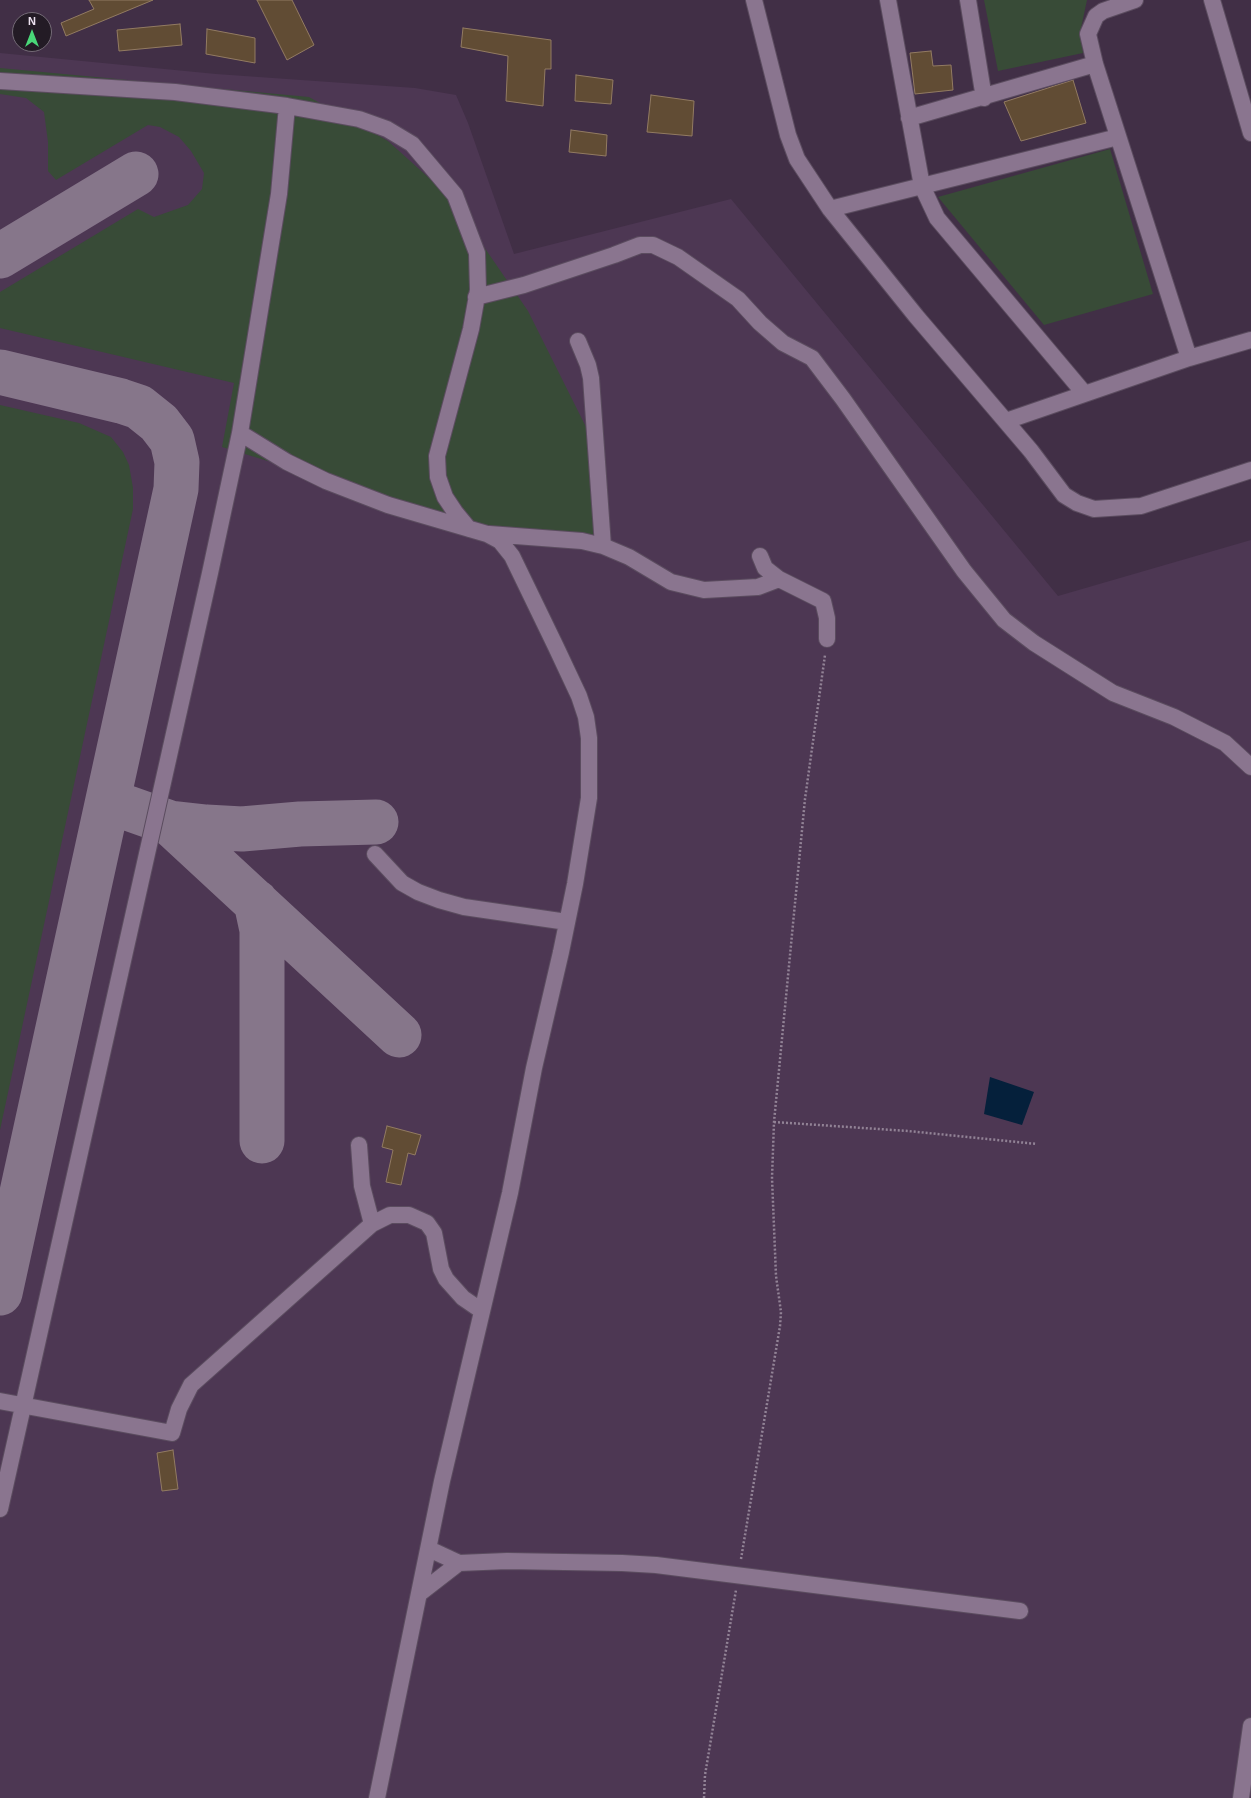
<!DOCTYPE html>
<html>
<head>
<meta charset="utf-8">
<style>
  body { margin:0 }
  #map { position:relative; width:1251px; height:1798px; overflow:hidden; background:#412f46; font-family:Arial,sans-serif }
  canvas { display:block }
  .north { position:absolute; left:12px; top:12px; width:40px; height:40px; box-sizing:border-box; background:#231b25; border:1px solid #746b76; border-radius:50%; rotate:0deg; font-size:11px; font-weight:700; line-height:16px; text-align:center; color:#ede2f0 }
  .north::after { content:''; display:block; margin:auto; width:14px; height:18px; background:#49d778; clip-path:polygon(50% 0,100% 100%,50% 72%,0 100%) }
</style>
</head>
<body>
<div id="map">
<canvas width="1251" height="1798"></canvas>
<div class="north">N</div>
</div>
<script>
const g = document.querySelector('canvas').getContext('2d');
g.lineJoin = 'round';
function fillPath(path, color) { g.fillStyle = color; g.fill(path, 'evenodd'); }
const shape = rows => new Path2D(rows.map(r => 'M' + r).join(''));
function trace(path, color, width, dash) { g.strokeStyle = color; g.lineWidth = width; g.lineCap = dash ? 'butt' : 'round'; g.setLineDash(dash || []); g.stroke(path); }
fillPath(shape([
  [0,53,216,74,415,88,456,95,468,123,514,254,731,199,1058,596,1251,540,1251,1798,0,1798]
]), '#4d3753');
fillPath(shape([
  [984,0,1087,0,1080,33,1083,53,998,71],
  [0,68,309,97,388,141,449,196,528,311,595,445,602,538,493,530,222,447,234,383,0,328,0,292,138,209,154,217,188,205,202,189,204,173,191,151,179,137,160,127,148,125,56,180,48,171,48,142,44,112,26,98,0,94],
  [1110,149,1153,294,1044,325,938,197],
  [0,405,79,423,111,437,123,452,129,465,133,488,133,509,0,1130]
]), '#384b37');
fillPath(shape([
  [990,1077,1034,1092,1022,1125,984,1114]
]), '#05203b');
trace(shape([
  [0,256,136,174],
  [0,372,121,401,139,407,159,423,172,440,177,462,176,489,0,1293],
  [108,801,170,823,206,827,242,829,300,824,376,822],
  [170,823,399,1035],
  [256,902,262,930,262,1141]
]), '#86768a', 45);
const building = shape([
  [89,0,153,0,66,36,61,23,94,9,89,0],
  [257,0,292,0,314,45,287,60,257,0],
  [180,24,182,45,119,51,117,30,180,24],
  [463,28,551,40,551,69,545,69,543,106,506,101,508,56,461,47,463,28],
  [207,29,255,38,255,63,206,54,207,29],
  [931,51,933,66,951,65,953,90,915,94,910,53,931,51],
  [576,75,613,80,611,104,575,101,576,75],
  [1073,80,1086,123,1021,141,1004,102,1073,80],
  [651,95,694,101,692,136,647,132,651,95],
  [571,130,607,135,606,156,569,152,571,130],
  [387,1126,421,1135,415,1155,408,1153,401,1185,386,1182,393,1150,382,1147,387,1126],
  [173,1450,178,1489,162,1491,157,1453,173,1450]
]);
fillPath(building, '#614c34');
trace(building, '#927b62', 1);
const minor = shape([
  [754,0,788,135,797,159,830,209,916,316,1031,451,1064,495,1077,503,1094,509,1141,506,1251,470],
  [888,0,922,186,937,218,1084,393],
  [968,0,984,98],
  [1135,0,1103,11,1096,16,1088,34,1095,64,1189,358],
  [1212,0,1251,133],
  [0,81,175,92,287,106,359,119,387,129,412,144,455,195,477,253,478,290,471,329,437,456,438,477,445,497,455,512,469,529],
  [909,118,1095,64],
  [830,209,1118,137],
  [476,297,524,285,614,255,640,245,653,245,678,257,738,299,760,323,783,343,812,358,843,399,964,571,1004,620,1034,643,1113,693,1174,717,1225,743,1251,767],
  [578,341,588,365,591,378,603,546],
  [1006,421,1189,358,1251,340],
  [240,433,287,462,326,481,388,505,487,534,500,541,512,556,556,647,579,696,586,717,589,738,589,798,575,884,561,952,534,1068,510,1193,442,1481,377,1798],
  [489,534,582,541,603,546,629,557,671,582,704,590,758,587,779,579],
  [760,556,765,568,779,579,823,601,827,618,827,639],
  [375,854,402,883,418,892,439,900,464,907,567,922],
  [359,1145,362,1186,372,1224],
  [0,1401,172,1433,179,1409,191,1385,372,1224,390,1215,409,1215,427,1223,434,1233,441,1269,446,1279,463,1298,482,1311],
  [0,1509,210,573,240,433,279,194,287,106],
  [429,1549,459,1563,507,1561,622,1563,656,1565,1020,1611],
  [419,1594,459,1563],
  [1241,1798,1251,1726]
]);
trace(minor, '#5b4c5f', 18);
trace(shape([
  [774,1122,908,1131,1037,1144],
  [741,1559,780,1326,781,1312,776,1276,772,1178,774,1122,805,799,825,655],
  [704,1798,705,1775,736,1590]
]), '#928396', 2.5, [2, 2]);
trace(minor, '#8a758f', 16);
</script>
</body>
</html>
